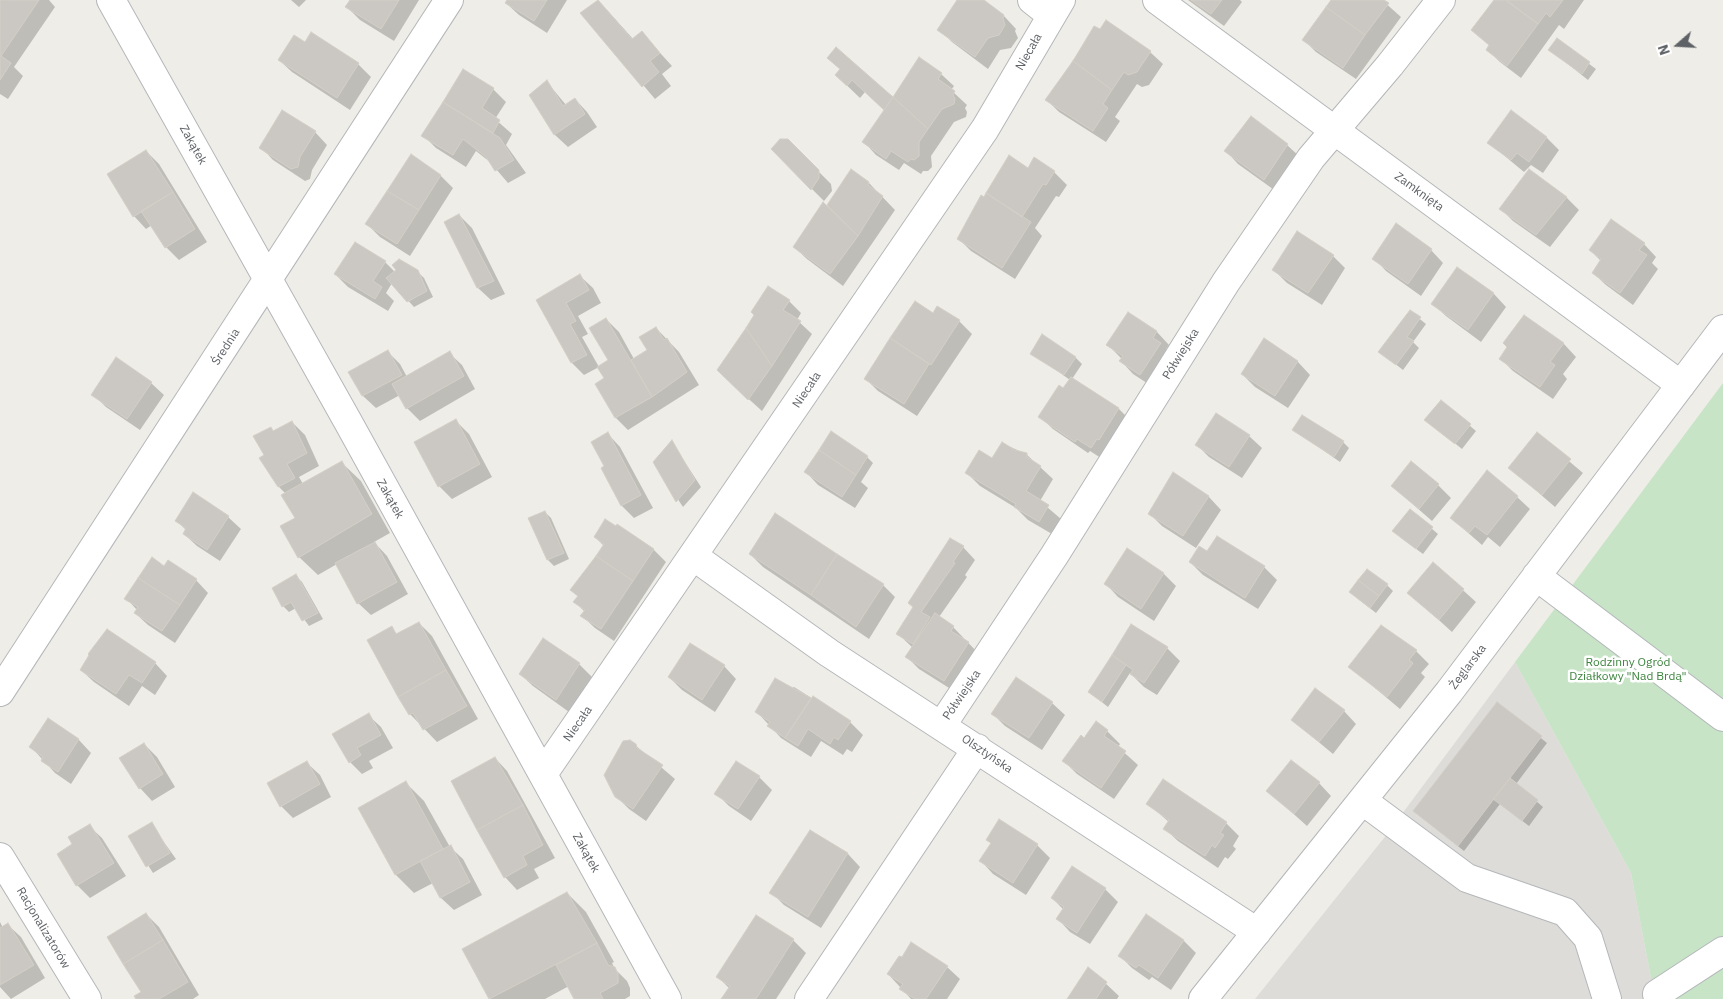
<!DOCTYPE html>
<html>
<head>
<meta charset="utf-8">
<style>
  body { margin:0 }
  #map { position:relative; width:1723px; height:999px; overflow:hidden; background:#efede7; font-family:"IBM Plex Sans",sans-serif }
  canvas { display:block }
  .north { position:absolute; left:1653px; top:20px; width:50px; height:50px; -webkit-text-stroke:4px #fff; paint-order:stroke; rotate:251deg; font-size:14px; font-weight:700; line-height:20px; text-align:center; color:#5e6266 }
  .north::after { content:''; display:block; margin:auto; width:18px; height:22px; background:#5e6266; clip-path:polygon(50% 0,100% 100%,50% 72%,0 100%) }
</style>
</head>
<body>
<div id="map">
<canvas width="1723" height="999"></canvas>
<div class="north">N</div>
</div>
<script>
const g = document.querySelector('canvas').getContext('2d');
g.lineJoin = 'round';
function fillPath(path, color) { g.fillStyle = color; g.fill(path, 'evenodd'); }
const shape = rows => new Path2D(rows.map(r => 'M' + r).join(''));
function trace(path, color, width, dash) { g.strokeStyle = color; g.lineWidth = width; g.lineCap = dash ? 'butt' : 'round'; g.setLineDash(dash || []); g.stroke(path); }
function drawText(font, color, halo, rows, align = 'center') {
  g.font = font + ' "IBM Plex Sans",sans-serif'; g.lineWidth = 5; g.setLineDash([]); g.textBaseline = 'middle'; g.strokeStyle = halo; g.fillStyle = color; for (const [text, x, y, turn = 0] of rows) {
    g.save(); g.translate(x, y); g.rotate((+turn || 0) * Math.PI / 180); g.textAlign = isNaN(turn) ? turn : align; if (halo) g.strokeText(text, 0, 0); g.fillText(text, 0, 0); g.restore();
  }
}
fillPath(shape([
  [1515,662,1631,873,1655,999,1255,999,1384,838]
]), '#dedcd9');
fillPath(shape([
  [1723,383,1723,999,1655,999,1631,873,1515,662]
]), '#c7e4c6');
fillPath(shape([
  [0,0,49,0,55,7,14,67,23,76,8,99,0,94],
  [291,0,306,0,299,7],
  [351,0,419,0,394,41,360,20,347,7],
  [508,0,567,0,547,33,519,15,506,3],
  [959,0,981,0,1004,16,1016,29,1015,31,1018,38,1011,48,1000,50,988,69,952,42,939,29],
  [1188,0,1240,0,1242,2,1224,26],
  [1333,0,1382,0,1401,17,1356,79,1316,52,1304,40],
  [1495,0,1584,0,1564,29,1559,25,1521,78,1500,62,1487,50,1490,46,1472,30],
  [599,1,634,40,642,33,672,66,662,74,671,86,655,99,582,13],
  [1095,27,1150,52,1163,64,1149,85,1142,87,1137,84,1115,117,1120,121,1106,142,1059,112,1047,100],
  [311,34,358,64,371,77,350,110,292,72,279,60,305,43],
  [1557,40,1596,69,1588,80,1550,50],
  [836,49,892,99,941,74,954,86,951,90,967,105,965,108,967,112,966,117,954,122,931,156,932,167,928,171,923,171,921,174,904,163,899,170,876,155,864,142,885,110,865,92,860,98,836,75,841,70,828,58],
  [464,70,493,89,506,102,495,119,512,134,506,145,526,173,508,183,490,162,476,151,466,167,436,148,423,135],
  [547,82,566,105,575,99,587,112,597,127,568,147,555,135,530,95],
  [1512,112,1547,138,1559,150,1543,173,1531,165,1524,172,1489,143],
  [315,132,327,145,312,170,310,179,305,181,273,160,261,147],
  [787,140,831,184,832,191,824,201,772,149],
  [1287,145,1300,157,1277,192,1238,164,1226,151],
  [146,151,159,164,207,242,179,260,166,247,152,225,146,229,134,216],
  [851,171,869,183,895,210,843,286,807,259,794,247,827,207],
  [1529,171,1567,198,1579,210,1550,247,1513,221,1501,209],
  [1054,172,1067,185,1059,197,1056,196,1035,228,1042,236,1015,279,971,251,959,239,984,199],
  [440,175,453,188,410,256,380,237,367,224],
  [459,215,472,228,505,294,491,300,478,288,445,223],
  [1644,244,1656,257,1652,263,1658,269,1633,305,1606,285,1593,273,1601,261,1590,250],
  [1431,250,1443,263,1421,296,1386,271,1374,258],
  [1333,256,1345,268,1322,305,1287,283,1274,270],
  [385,262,395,272,417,271,424,278,433,297,414,307,392,283,386,293,394,301,388,311,348,287,335,274],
  [1458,269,1494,294,1506,307,1481,342,1446,316,1433,304],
  [580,276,593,288,601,303,578,316,588,334,582,337,599,367,610,361,606,319,619,332,634,359,649,351,656,328,679,352,699,385,628,430,616,418,597,385,606,379,599,367,584,375,572,363,538,300],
  [789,301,801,313,797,320,812,334,762,411,731,383],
  [916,303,934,314,959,321,972,334,917,416,878,391,865,378],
  [1410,311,1426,324,1413,342,1419,348,1403,370,1380,352],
  [1128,314,1157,332,1169,345,1166,349,1173,356,1153,387,1133,374,1121,361,1122,359,1108,345],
  [1524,316,1564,344,1576,357,1563,374,1567,379,1553,399,1513,371,1501,359],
  [1264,340,1298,362,1310,375,1288,408,1255,387,1242,374],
  [387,351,400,364,407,377,449,353,462,365,475,389,420,421,407,408,400,395,376,408,363,396,350,372],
  [1032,353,1076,358,1082,364,1072,379,1119,409,1131,421,1104,460,1090,451,1088,453,1053,429,1040,417,1070,380],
  [151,383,164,395,140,430,106,407,93,394],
  [1441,401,1476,431,1462,449,1432,425],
  [456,421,469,434,492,477,452,499,439,486],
  [292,422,305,435,319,466,299,477,303,484,342,463,361,481,390,533,374,542,387,556,408,594,371,615,358,603,337,564,318,575,299,557,297,519,286,494,279,487,266,456,274,432],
  [1294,430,1343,442,1349,448,1340,462],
  [608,434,620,447,653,508,634,518,622,506,606,467],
  [1537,434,1583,473,1555,507,1510,468],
  [1249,436,1262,448,1242,478,1209,457,1197,445],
  [672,442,701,487,683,507,654,463],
  [1002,443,1026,454,1053,479,1040,501,1061,519,1052,534,1028,520,1016,508,980,486,967,473,992,460],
  [867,457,873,463,861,482,868,488,855,508,818,485,806,472],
  [1174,474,1209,497,1221,510,1196,548,1162,526,1149,513],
  [1438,485,1451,498,1432,521,1392,486],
  [1517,497,1530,509,1500,547,1488,537,1482,545,1451,518],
  [1410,510,1438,534,1423,554,1400,537],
  [545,512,551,518,569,559,554,566,548,560],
  [228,517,241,529,220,561,197,546,184,534,186,530,176,520],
  [595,537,653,549,666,562,614,641,595,628,582,616,585,612,575,602,578,597,572,590,604,546],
  [963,547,975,560,965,575,967,577,939,617,953,627,981,656,957,693,919,669,907,657,912,647,898,634,914,608],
  [1128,550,1164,574,1176,586,1154,621,1118,597,1106,584],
  [1208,553,1264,567,1277,580,1258,609,1203,575,1190,562],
  [750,554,883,585,895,597,869,639,763,567],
  [1433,563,1476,602,1452,632,1409,593],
  [296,576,302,582,323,619,309,626,296,608,289,612,283,606,274,589],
  [196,580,208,593,175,643,148,625,135,613,137,610,126,598],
  [1387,585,1393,591,1376,613,1357,598],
  [419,623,432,636,478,719,437,742,410,714,391,628,398,635],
  [1132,626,1167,648,1180,661,1157,695,1144,687,1130,673,1108,707,1089,692],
  [1381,627,1416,651,1429,664,1421,673,1425,677,1400,709,1350,667],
  [155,663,167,676,155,695,142,686,129,706,94,682,81,670],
  [579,664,592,677,569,712,533,686,520,674],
  [724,666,736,679,715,712,682,690,669,677],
  [794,687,850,722,863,735,852,752,847,749,843,755,821,741,811,757,781,738,756,711],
  [1052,703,1065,715,1042,750,1005,726,993,714],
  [1497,703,1547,743,1516,784,1543,807,1529,826,1500,804,1464,851,1414,811],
  [1344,711,1356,724,1333,754,1292,720],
  [368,715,381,727,393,748,369,761,373,768,362,774,350,762],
  [49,720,79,740,91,753,71,784,55,773,31,747],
  [1107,731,1120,744,1118,747,1138,765,1114,799,1077,774,1064,761,1084,740],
  [144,744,157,757,175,787,152,801,140,788],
  [635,745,675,779,646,821,629,809,616,796],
  [495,758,507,771,555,858,534,869,539,878,517,890,505,877],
  [307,763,320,775,331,797,293,818,281,806],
  [759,777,772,790,751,821,729,806,716,793],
  [1163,781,1226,823,1239,836,1233,846,1236,849,1228,859,1225,857,1218,868,1178,841,1165,829,1169,822,1148,804],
  [406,783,424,801,450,847,463,859,482,895,454,910,441,898,433,883,414,893,396,875,360,808],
  [1319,783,1331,796,1307,826,1268,791],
  [151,824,176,859,153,873,130,837],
  [89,826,102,838,126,876,90,898,77,885,58,854,74,845],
  [810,832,848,854,860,867,821,928,784,905,771,892],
  [987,839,1037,845,1050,858,1026,895,993,874,981,861,992,844],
  [1072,868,1105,889,1118,902,1090,944,1070,932,1058,919,1064,910,1052,898],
  [567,893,586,912,614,962,612,963,615,969,627,981,630,988,630,996,625,999,576,999,569,986,545,999,491,999,464,950],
  [146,914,159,927,199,995,193,999,137,999,142,993],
  [0,922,3,928,8,925,21,937,45,978,11,999,0,987],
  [793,940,806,953,776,999,723,999,730,989,718,977],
  [1184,941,1196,953,1171,990,1152,977,1149,980,1132,968,1120,956],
  [947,967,960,979,947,999,911,999,888,974],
  [1089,968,1119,996,1117,999,1068,999]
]), '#0003');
const building = shape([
  [0,0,39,0,1,56,11,63,0,80,0,0],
  [350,0,399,0,381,29,345,7,350,0],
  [507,0,547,0,534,21,505,3,507,0],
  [598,0,632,39,642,31,660,53,650,61,659,72,642,87,580,13,598,0],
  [957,0,984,0,1004,15,1003,18,1005,25,999,35,988,38,975,57,937,30,957,0],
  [1191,0,1222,0,1211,14,1191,0],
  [1331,0,1384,0,1389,3,1365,35,1326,7,1331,0],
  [1494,0,1506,0,1538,24,1507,66,1486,50,1489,45,1471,30,1494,0],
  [1506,0,1563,0,1550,17,1546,13,1538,24,1506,0],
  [1326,7,1365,35,1343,68,1302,40,1326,7],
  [1106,20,1151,51,1137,72,1128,75,1124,72,1112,90,1073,61,1094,26,1100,29,1106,20],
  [311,32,359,63,337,98,278,60,294,35,305,42,311,32],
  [1557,38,1590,62,1582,74,1548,50,1557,38],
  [836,47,893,97,884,110,852,80,847,86,835,75,840,69,827,58,836,47],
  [919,57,942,73,938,79,955,91,953,95,955,99,954,104,942,109,928,129,893,97,919,57],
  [1073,61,1112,90,1103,104,1108,108,1093,131,1045,100,1073,61],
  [463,69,494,88,482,108,500,120,493,133,443,102,463,69],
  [547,80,563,106,575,98,585,114,554,135,529,95,547,80],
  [893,97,928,129,919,142,919,156,914,160,911,159,908,162,891,151,886,159,862,142,893,97],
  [443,102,500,138,514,160,495,171,486,157,463,139,453,155,421,136,443,102],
  [282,110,316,131,300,157,298,167,291,169,259,148,282,110],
  [1511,110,1547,137,1529,162,1517,153,1511,160,1487,143,1511,110],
  [1251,116,1288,144,1264,180,1224,151,1251,116],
  [780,139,788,139,819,170,819,178,811,190,771,149,780,139],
  [146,150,173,192,133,217,107,174,146,150],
  [411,154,441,175,419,210,387,191,411,154],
  [1009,155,1028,168,1034,157,1055,171,1046,185,1043,184,1022,217,986,193,1009,155],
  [851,169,869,182,868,185,883,196,858,236,827,205,851,169],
  [1529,169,1567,197,1536,235,1499,209,1529,169],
  [387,191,419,210,397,244,365,224,387,191],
  [173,192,195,229,165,248,141,211,173,192],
  [986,193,1031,222,1002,268,957,239,981,195,984,197,986,193],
  [823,202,858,236,830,274,793,247,823,202],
  [459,214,494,281,477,288,444,222,459,214],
  [1611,219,1645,243,1639,250,1647,255,1620,293,1592,273,1601,259,1589,250,1611,219],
  [1396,223,1432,249,1408,284,1372,259,1396,223],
  [1297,231,1334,255,1308,293,1272,270,1297,231],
  [355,242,386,261,373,281,382,287,375,299,334,274,355,242],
  [399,259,418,270,427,291,407,302,386,278,396,270,392,265,399,259],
  [1457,267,1494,293,1468,330,1431,304,1457,267],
  [580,274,589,290,566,303,576,321,570,324,587,355,571,363,536,300,580,274],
  [768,286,790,300,783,310,801,321,772,366,746,328,754,315,751,312,768,286],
  [915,301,933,313,937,306,960,320,931,365,890,338,915,301],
  [1410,310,1421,317,1407,337,1414,341,1396,365,1378,352,1410,310],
  [1128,312,1157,331,1153,338,1161,343,1140,375,1119,361,1123,356,1106,345,1128,312],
  [1524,315,1564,343,1550,362,1555,365,1540,387,1499,359,1507,347,1503,343,1524,315],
  [606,318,652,397,615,418,595,384,604,378,597,367,608,360,589,328,606,318],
  [656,327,664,340,667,338,687,372,652,397,631,360,647,350,639,337,656,327],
  [746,328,772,366,748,400,717,370,746,328],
  [1042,334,1076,357,1064,375,1030,354,1042,334],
  [890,338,929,364,904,404,864,379,890,338],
  [1264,338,1298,361,1275,396,1241,374,1264,338],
  [388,350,402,375,362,396,348,372,388,350],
  [450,351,464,376,406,409,392,384,450,351],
  [116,357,152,382,127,419,91,395,116,357],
  [1071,377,1119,408,1099,440,1097,439,1091,448,1077,439,1075,442,1038,417,1059,385,1063,388,1071,377],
  [1441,400,1471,424,1455,444,1424,420,1441,400],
  [1216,413,1250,435,1229,467,1195,445,1216,413],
  [1302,415,1344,441,1334,457,1292,430,1302,415],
  [456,419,480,464,438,487,414,442,456,419],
  [292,421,307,453,287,464,295,478,278,487,259,458,264,455,253,436,271,427,273,431,292,421],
  [831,431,868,456,856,475,819,450,831,431],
  [608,432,641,495,621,506,601,468,604,466,591,442,608,432],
  [1537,432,1571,459,1542,495,1508,468,1537,432],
  [672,440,695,480,676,502,653,462,672,440],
  [1002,442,1015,450,1027,453,1027,457,1041,466,1026,491,1049,505,1039,522,1014,507,1016,504,965,473,979,450,992,458,1002,442],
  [819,450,856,475,842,497,804,472,819,450],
  [342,461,372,514,298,558,280,526,295,518,281,495,342,461],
  [1411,461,1439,484,1419,509,1391,486,1411,461],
  [1487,470,1518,496,1487,535,1475,526,1469,533,1450,518,1487,470],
  [1173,472,1209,496,1183,536,1148,514,1173,472],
  [193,492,229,516,207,550,183,534,186,528,175,521,193,492],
  [1410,509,1433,527,1416,549,1392,531,1410,509],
  [545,511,564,553,547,560,528,518,545,511],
  [775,513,837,554,811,595,749,554,775,513],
  [605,519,616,526,617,524,654,549,633,581,596,556,604,544,594,537,605,519],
  [1217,536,1265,566,1245,598,1189,562,1199,546,1207,551,1217,536],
  [950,538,964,546,953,562,955,563,921,612,930,617,913,644,896,634,913,607,908,603,950,538],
  [375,542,397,582,357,604,335,563,375,542],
  [1127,548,1164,573,1141,609,1104,584,1127,548],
  [837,554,884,584,856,627,811,595,837,554],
  [596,556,633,581,601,629,580,616,585,610,573,602,578,596,570,590,596,556],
  [152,557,164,566,168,560,197,579,180,605,138,578,152,557],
  [1433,562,1464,589,1439,620,1407,593,1433,562],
  [1367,569,1388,584,1379,596,1358,580,1367,569],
  [296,574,318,613,302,621,291,602,282,607,272,588,296,574],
  [138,578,180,605,162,631,134,613,138,607,124,599,138,578],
  [1358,580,1379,596,1370,608,1349,592,1358,580],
  [935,613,954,626,951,631,969,642,944,681,905,657,935,613],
  [419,622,446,670,398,697,367,640,392,626,396,634,419,622],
  [1131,624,1168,647,1144,683,1130,674,1133,670,1112,655,1131,624],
  [1381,625,1417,650,1409,660,1413,663,1387,697,1348,667,1381,625],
  [107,629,156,662,142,683,129,675,116,694,80,670,89,655,88,654,107,629],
  [543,638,580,663,556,700,519,674,543,638],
  [690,643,725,665,702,700,668,677,690,643],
  [1112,655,1126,665,1102,702,1088,692,1112,655],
  [446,670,467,706,423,730,413,713,409,715,398,697,446,670],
  [1016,677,1053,702,1029,738,991,714,1016,677],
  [775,678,811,698,785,738,767,726,770,722,755,712,775,678],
  [1315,688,1345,710,1319,742,1291,720,1315,688],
  [813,696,851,721,838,740,834,737,830,744,808,729,798,746,785,738,813,696],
  [1497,702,1542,736,1458,846,1413,811,1497,702],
  [369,713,381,735,357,748,361,755,349,763,332,734,369,713],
  [48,718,79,739,58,772,41,761,43,757,29,747,48,718],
  [1096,721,1108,730,1104,736,1126,751,1101,788,1062,761,1081,735,1084,738,1096,721],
  [630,740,636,744,637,748,663,765,633,809,615,797,604,775,623,741,630,740],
  [144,743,163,774,139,789,119,758,144,743],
  [495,757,523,805,477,830,451,781,495,757],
  [1291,760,1320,782,1294,814,1266,791,1291,760],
  [307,761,320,784,280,807,267,783,307,761],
  [736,761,760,776,738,809,714,794,736,761],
  [1510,778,1538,800,1522,821,1493,799,1510,778],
  [1163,779,1227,822,1220,833,1224,835,1215,848,1212,845,1205,856,1163,829,1169,820,1146,804,1163,779],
  [406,781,443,849,395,875,358,808,406,781],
  [523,805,543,845,523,856,527,865,504,878,477,830,523,805],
  [999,819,1038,844,1013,883,979,861,991,843,986,840,999,819],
  [152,822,170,853,146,867,128,836,152,822],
  [90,824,114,863,76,886,57,854,72,844,68,837,90,824],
  [810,830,848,853,808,917,769,893,810,830],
  [451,845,470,882,440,898,420,861,451,845],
  [1072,866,1106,888,1077,933,1056,919,1064,907,1051,898,1072,866],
  [567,892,597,943,489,999,462,949,567,892],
  [146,913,163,940,123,964,107,937,146,913],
  [1146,914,1184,940,1158,978,1139,965,1136,968,1118,956,1146,914],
  [756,915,794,939,756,999,721,999,730,986,716,977,756,915],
  [8,923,34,965,0,985,0,928,8,923],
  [163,940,188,982,159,999,136,999,134,996,141,992,123,964,163,940],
  [911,942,948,966,926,999,915,999,899,989,903,984,887,974,899,956,902,957,911,942],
  [597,943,608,965,615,967,618,974,618,983,600,993,603,999,574,999,556,965,597,943],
  [1088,967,1107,982,1096,999,1067,999,1088,967]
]);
fillPath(building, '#cbc8c4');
trace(building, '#d3cfc6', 1);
const minor = shape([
  [111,0,347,420,667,999],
  [1032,0,1051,15],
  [1157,0,1681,385],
  [693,556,829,653,1257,932],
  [1536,576,1723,717],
  [0,692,449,0],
  [942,725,1054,556,1226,282,1311,158,1390,65,1441,0],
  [543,774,985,129,1061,0],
  [1363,801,1467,878,1565,912,1588,938,1607,999],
  [0,857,87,999],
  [1657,994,1723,951],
  [809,999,977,748],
  [1203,999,1449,692,1723,329]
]);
trace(minor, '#b4b7ba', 30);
trace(minor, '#fff', 28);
drawText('12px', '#5e6266', '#fff', [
  ["Niecała",1029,52,-60],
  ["Zakątek",193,145,61],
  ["Zamknięta",1419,192,36],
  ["Średnia",226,347,-57],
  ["Półwiejska",1181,354,-58],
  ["Niecała",807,390,-56],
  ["Zakątek",390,499,61],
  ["Żeglarska",1468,667,-53],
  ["Półwiejska",962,695,-56],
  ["Niecała",578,724,-55],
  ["Olsztyńska",987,754,34],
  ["Zakątek",586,853,61],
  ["Racjonalizatorów",43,928,59]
]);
drawText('12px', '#3f8540', '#fff', [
  ["Rodzinny Ogród",1628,663],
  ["Działkowy \"Nad Brdą\"",1628,677]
]);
</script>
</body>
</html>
